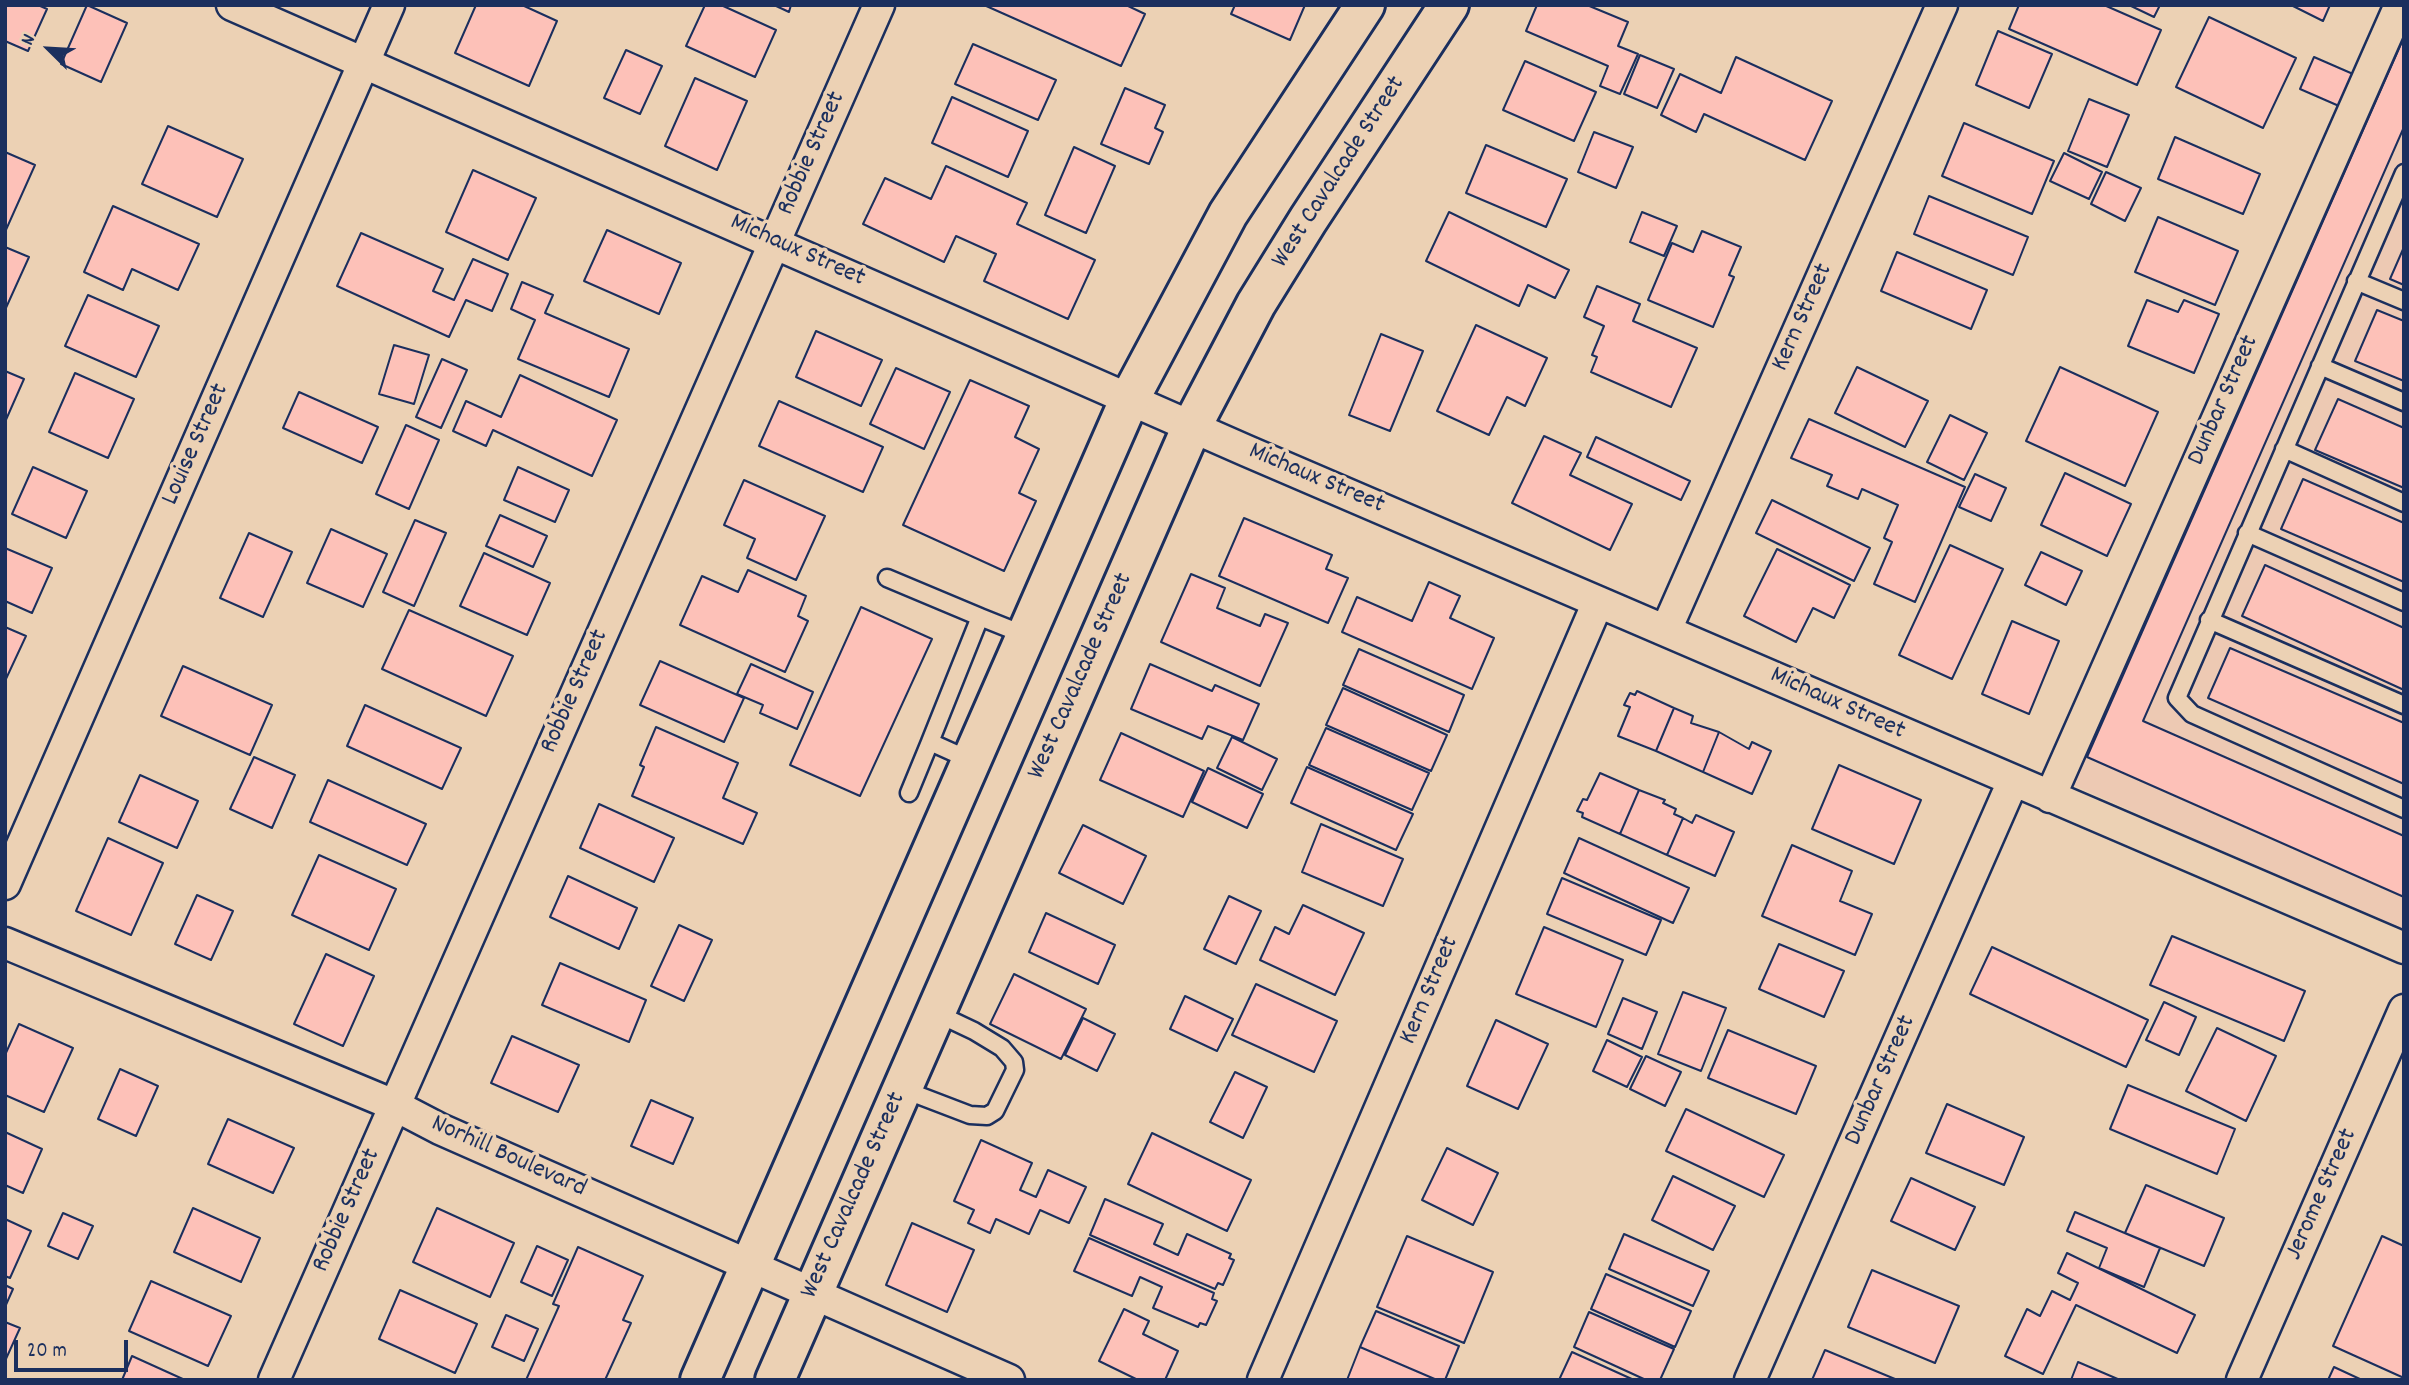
<!DOCTYPE html>
<html>
<head>
<meta charset="utf-8">
<style>
  body { margin:0 }
  #map { position:relative; width:2409px; height:1385px; overflow:hidden; background:#ecd1b4; font-family:Dekko,sans-serif }
  canvas { display:block }
  .frame { position:absolute; inset:0; border:7px solid #1b2f5e; pointer-events:none }
  .north { position:absolute; left:14px; top:14px; width:70px; height:70px; -webkit-text-stroke:5px #ecd1b4; paint-order:stroke; rotate:294deg; font-size:19px; font-weight:700; line-height:28px; text-align:center; color:#1b2f5e }
  .north::after { content:''; display:block; margin:auto; width:24px; height:32px; background:#1b2f5e; clip-path:polygon(50% 0,100% 100%,50% 72%,0 100%) }
  .scale { position:absolute; left:14px; top:1340px; width:114px; height:32px; box-sizing:border-box; border:4px solid #1b2f5e; border-top:0; padding-left:9px; font-size:21px; line-height:24px; white-space:nowrap; color:#1b2f5e; -webkit-text-stroke:5px #ecd1b4; paint-order:stroke }
</style>
</head>
<body>
<div id="map">
<canvas width="2409" height="1385"></canvas>
<div class="frame"></div>
<div class="north">N</div>
<div class="scale">20 m</div>
</div>
<script>
const g = document.querySelector('canvas').getContext('2d');
g.lineJoin = 'round';
function fillPath(path, color) { g.fillStyle = color; g.fill(path, 'evenodd'); }
const shape = rows => new Path2D(rows.map(r => 'M' + r).join(''));
function trace(path, color, width, dash) { g.strokeStyle = color; g.lineWidth = width; g.lineCap = dash ? 'butt' : 'round'; g.setLineDash(dash || []); g.stroke(path); }
function drawText(font, color, halo, rows, align = 'center') {
  g.font = font + ' Dekko,sans-serif'; g.lineWidth = 7; g.setLineDash([]); g.textBaseline = 'middle'; g.strokeStyle = halo; g.fillStyle = color; for (const [text, x, y, turn = 0] of rows) {
    g.save(); g.translate(x, y); g.rotate((+turn || 0) * Math.PI / 180); g.textAlign = isNaN(turn) ? turn : align; if (halo) g.strokeText(text, 0, 0); g.fillText(text, 0, 0); g.restore();
  }
}
fillPath(shape([
  [2404,21,2404,931,2071,784]
]), '#edc9b3');
const building = shape([
  [5,5,38,5,47,9,28,51,5,41,5,5],
  [87,5,127,23,101,82,61,64,87,5],
  [476,5,522,5,557,21,529,86,455,53,476,5],
  [705,5,721,5,776,30,755,77,686,46,705,5],
  [774,5,791,5,789,12,774,5],
  [984,5,1126,5,1145,14,1121,66,984,5],
  [1235,5,1305,5,1290,40,1231,14,1235,5],
  [1537,5,1587,5,1628,22,1618,46,1638,54,1620,94,1600,86,1608,66,1526,31,1537,5],
  [2019,5,2104,5,2161,30,2137,85,2009,29,2019,5],
  [2129,5,2160,5,2154,17,2129,5],
  [2291,5,2330,5,2323,21,2291,5],
  [2209,17,2296,58,2263,128,2176,87,2209,17],
  [1998,31,2052,54,2029,108,1976,85,1998,31],
  [2404,37,2404,127,2143,721,2404,836,2404,897,2087,757,2404,37],
  [973,44,1056,80,1038,120,955,84,973,44],
  [626,50,662,66,640,114,604,98,626,50],
  [1640,55,1674,69,1657,108,1624,94,1640,55],
  [1736,57,1832,101,1805,160,1704,114,1696,132,1661,115,1680,74,1721,93,1736,57],
  [2314,57,2353,74,2339,106,2300,89,2314,57],
  [1525,61,1596,92,1574,141,1503,110,1525,61],
  [695,78,747,101,717,170,665,146,695,78],
  [1125,88,1165,105,1155,128,1163,132,1149,164,1101,144,1125,88],
  [952,97,1028,131,1008,177,932,143,952,97],
  [2089,99,2129,115,2107,167,2068,151,2089,99],
  [1964,123,2054,161,2032,214,1942,176,1964,123],
  [168,126,243,159,217,217,142,184,168,126],
  [1594,132,1633,147,1616,188,1578,172,1594,132],
  [2175,137,2260,174,2243,214,2158,179,2175,137],
  [1486,145,1567,179,1546,227,1466,193,1486,145],
  [1074,147,1115,166,1086,233,1045,215,1074,147],
  [5,152,35,165,5,232,5,152],
  [2064,153,2102,172,2089,199,2050,181,2064,153],
  [946,166,1027,203,1017,224,1095,260,1068,319,984,281,996,254,956,236,944,262,863,224,885,178,931,199,946,166],
  [473,170,536,198,508,260,446,232,473,170],
  [2106,172,2141,188,2125,221,2091,204,2106,172],
  [1929,196,2028,237,2013,275,1914,234,1929,196],
  [113,206,199,244,178,290,132,269,123,290,84,272,113,206],
  [1449,212,1569,270,1555,298,1528,285,1519,306,1426,261,1449,212],
  [1642,212,1677,226,1664,256,1630,242,1642,212],
  [2158,217,2238,251,2215,305,2135,272,2158,217],
  [607,230,681,263,659,314,584,281,607,230],
  [1702,231,1741,247,1729,275,1734,277,1713,327,1648,300,1672,243,1693,252,1702,231],
  [361,233,443,269,433,291,454,300,473,259,508,274,492,311,466,300,449,337,337,286,361,233],
  [5,247,29,257,5,310,5,247],
  [2404,247,2404,285,2390,279,2404,247],
  [1897,252,1987,290,1971,329,1881,291,1897,252],
  [522,282,553,295,545,313,629,349,609,397,518,359,535,320,511,309,522,282],
  [1597,286,1640,304,1633,321,1697,348,1671,407,1591,372,1597,357,1592,355,1604,326,1584,317,1597,286],
  [88,295,159,326,136,377,65,346,88,295],
  [2147,300,2178,312,2184,300,2219,314,2194,373,2128,346,2147,300],
  [2377,310,2404,321,2404,381,2355,361,2377,310],
  [1476,325,1547,358,1525,406,1507,397,1489,435,1437,411,1476,325],
  [816,331,882,360,861,406,796,377,816,331],
  [1381,334,1423,351,1390,431,1349,415,1381,334],
  [394,345,429,355,414,404,379,394,394,345],
  [442,359,467,370,441,428,416,417,442,359],
  [1857,367,1928,401,1905,447,1835,413,1857,367],
  [2060,367,2158,412,2125,486,2026,441,2060,367],
  [896,368,950,392,924,449,870,424,896,368],
  [5,371,24,379,5,422,5,371],
  [75,373,134,399,108,458,49,432,75,373],
  [520,375,617,420,592,476,493,430,486,446,453,431,466,401,501,417,520,375],
  [970,380,1029,406,1015,437,1039,449,1019,493,1036,501,1004,571,903,525,970,380],
  [299,392,378,427,362,463,283,428,299,392],
  [2338,399,2404,428,2404,488,2315,450,2338,399],
  [779,401,883,447,863,492,759,446,779,401],
  [1950,415,1987,433,1964,480,1927,462,1950,415],
  [1809,419,1965,487,1915,602,1874,584,1892,542,1884,538,1898,505,1862,489,1858,499,1827,486,1832,475,1791,458,1809,419],
  [406,425,439,440,409,509,376,494,406,425],
  [1544,436,1581,453,1570,475,1632,504,1610,550,1512,503,1544,436],
  [1596,437,1690,481,1681,500,1587,457,1596,437],
  [33,467,87,491,66,538,12,514,33,467],
  [518,467,569,490,555,522,504,500,518,467],
  [2065,473,2131,504,2107,556,2041,525,2065,473],
  [1975,474,2006,488,1991,521,1959,507,1975,474],
  [2303,479,2404,523,2404,582,2281,529,2303,479],
  [744,480,825,516,796,580,747,558,755,539,724,525,744,480],
  [1772,500,1870,548,1854,581,1756,533,1772,500],
  [500,515,547,536,533,567,486,546,500,515],
  [1244,518,1332,555,1326,569,1348,578,1328,623,1219,576,1244,518],
  [415,520,446,533,414,606,383,592,415,520],
  [331,529,387,554,363,607,307,583,331,529],
  [249,533,292,552,263,617,220,598,249,533],
  [1950,545,2003,569,1952,679,1899,655,1950,545],
  [5,548,52,568,32,613,5,601,5,548],
  [1777,549,1850,585,1834,618,1813,608,1796,642,1744,616,1777,549],
  [2041,552,2082,571,2066,605,2025,585,2041,552],
  [484,553,550,583,527,635,460,606,484,553],
  [2265,565,2404,628,2404,690,2242,616,2265,565],
  [748,570,806,596,798,616,808,621,785,672,680,625,702,576,738,592,748,570],
  [1191,574,1225,588,1217,608,1260,626,1265,614,1288,623,1260,686,1161,642,1191,574],
  [1429,582,1460,596,1450,618,1494,638,1472,689,1342,632,1357,597,1412,621,1429,582],
  [861,607,932,639,860,796,790,765,861,607],
  [409,610,513,656,486,716,382,669,409,610],
  [2012,621,2059,641,2029,714,1982,694,2012,621],
  [5,627,26,636,5,681,5,627],
  [2230,648,2404,723,2404,784,2208,698,2230,648],
  [1359,649,1464,695,1449,732,1343,685,1359,649],
  [660,661,744,698,724,742,640,705,660,661],
  [751,664,813,692,797,729,760,713,763,705,737,694,751,664],
  [1150,664,1212,691,1215,685,1259,704,1243,740,1208,726,1202,739,1131,709,1150,664],
  [183,666,272,705,250,755,161,716,183,666],
  [1343,688,1447,735,1431,771,1326,725,1343,688],
  [1637,691,1674,708,1656,751,1618,736,1630,707,1624,705,1630,693,1635,695,1637,691],
  [365,705,461,748,442,789,347,746,365,705],
  [1674,708,1693,716,1691,723,1719,732,1703,772,1656,751,1674,708],
  [656,727,738,763,723,798,757,813,743,844,632,796,644,767,640,765,656,727],
  [1326,728,1429,773,1412,810,1309,765,1326,728],
  [1719,732,1749,749,1752,742,1771,751,1752,794,1703,772,1719,732],
  [1121,733,1204,771,1183,817,1100,780,1121,733],
  [1232,737,1277,759,1262,790,1217,768,1232,737],
  [254,757,295,775,272,828,230,809,254,757],
  [1839,765,1921,800,1894,864,1812,829,1839,765],
  [1307,767,1413,814,1396,850,1291,803,1307,767],
  [1208,768,1263,794,1247,828,1192,802,1208,768],
  [1600,773,1639,790,1620,834,1582,817,1583,813,1577,811,1583,799,1587,800,1600,773],
  [140,775,198,801,177,848,119,822,140,775],
  [328,780,426,824,407,865,310,822,328,780],
  [1639,790,1665,800,1663,803,1676,809,1674,814,1683,818,1667,855,1620,834,1639,790],
  [599,804,674,838,654,882,580,848,599,804],
  [1696,815,1734,832,1715,876,1667,855,1683,818,1692,823,1696,815],
  [1321,824,1403,859,1383,906,1302,872,1321,824],
  [1083,825,1146,856,1123,904,1059,873,1083,825],
  [108,838,163,863,131,935,76,911,108,838],
  [1579,838,1689,888,1673,923,1564,873,1579,838],
  [1792,845,1852,871,1840,901,1872,914,1855,955,1762,916,1792,845],
  [319,855,396,889,369,950,292,915,319,855],
  [568,876,637,908,619,949,550,917,568,876],
  [1562,878,1661,920,1646,955,1547,914,1562,878],
  [197,895,233,911,211,960,175,944,197,895],
  [1229,896,1261,911,1236,964,1204,949,1229,896],
  [1303,905,1364,933,1335,995,1260,960,1275,927,1289,934,1303,905],
  [1046,913,1115,945,1098,984,1029,952,1046,913],
  [679,925,712,940,684,1001,651,986,679,925],
  [1544,927,1623,960,1596,1027,1516,994,1544,927],
  [2172,936,2305,991,2284,1041,2150,985,2172,936],
  [1779,944,1844,971,1824,1017,1759,989,1779,944],
  [1992,947,2148,1020,2126,1067,1970,994,1992,947],
  [326,954,374,976,343,1046,294,1024,326,954],
  [560,963,646,1000,629,1042,542,1005,560,963],
  [1014,974,1086,1009,1061,1059,990,1024,1014,974],
  [1256,984,1337,1021,1314,1072,1232,1035,1256,984],
  [1683,992,1726,1008,1701,1071,1658,1054,1683,992],
  [1185,996,1233,1019,1217,1051,1170,1029,1185,996],
  [1623,998,1657,1012,1642,1049,1608,1034,1623,998],
  [2164,1002,2196,1017,2179,1055,2146,1040,2164,1002],
  [1083,1018,1115,1034,1097,1071,1065,1055,1083,1018],
  [1496,1020,1548,1044,1518,1109,1467,1086,1496,1020],
  [19,1024,73,1048,44,1112,5,1095,5,1055,19,1024],
  [2217,1028,2276,1056,2246,1121,2186,1091,2217,1028],
  [1728,1030,1816,1066,1796,1114,1708,1078,1728,1030],
  [512,1036,579,1065,558,1112,491,1083,512,1036],
  [1607,1040,1642,1057,1627,1087,1593,1071,1607,1040],
  [1646,1056,1681,1072,1665,1106,1630,1089,1646,1056],
  [120,1069,158,1086,136,1136,98,1119,120,1069],
  [1235,1072,1267,1087,1243,1138,1210,1122,1235,1072],
  [2128,1085,2235,1129,2217,1174,2110,1129,2128,1085],
  [651,1100,693,1118,673,1164,631,1146,651,1100],
  [1947,1104,2024,1137,2004,1185,1926,1153,1947,1104],
  [1686,1109,1784,1155,1764,1197,1666,1151,1686,1109],
  [228,1119,294,1148,273,1193,208,1164,228,1119],
  [5,1132,42,1149,23,1193,5,1185,5,1132],
  [1152,1133,1251,1180,1227,1231,1128,1184,1152,1133],
  [981,1140,1032,1163,1020,1190,1036,1197,1048,1170,1086,1187,1069,1223,1040,1210,1029,1234,996,1219,990,1233,968,1223,974,1210,954,1201,981,1140],
  [1447,1148,1498,1173,1473,1225,1422,1200,1447,1148],
  [1673,1176,1735,1206,1713,1250,1652,1220,1673,1176],
  [1911,1178,1975,1207,1955,1250,1891,1221,1911,1178],
  [2146,1185,2224,1218,2204,1266,2125,1233,2146,1185],
  [1105,1199,1163,1224,1154,1244,1178,1255,1187,1234,1231,1254,1229,1258,1234,1260,1223,1285,1218,1283,1215,1289,1090,1235,1105,1199],
  [193,1208,260,1238,241,1282,174,1252,193,1208],
  [437,1208,514,1243,490,1297,413,1262,437,1208],
  [2075,1212,2160,1248,2144,1287,2099,1268,2107,1248,2067,1231,2075,1212],
  [63,1213,93,1226,78,1259,48,1246,63,1213],
  [5,1219,31,1231,10,1278,5,1276,5,1219],
  [912,1223,974,1250,947,1312,886,1285,912,1223],
  [1624,1234,1709,1271,1693,1306,1609,1269,1624,1234],
  [1407,1236,1493,1272,1464,1343,1377,1307,1407,1236],
  [2382,1236,2404,1246,2404,1378,2333,1346,2382,1236],
  [1089,1238,1214,1293,1212,1299,1217,1301,1206,1325,1200,1323,1198,1327,1153,1308,1162,1287,1140,1277,1132,1296,1074,1271,1089,1238],
  [537,1246,568,1260,552,1296,521,1282,537,1246],
  [578,1247,643,1276,623,1320,631,1323,605,1380,526,1380,559,1306,553,1304,578,1247],
  [2067,1253,2195,1315,2177,1353,2076,1305,2043,1374,2005,1356,2027,1309,2040,1316,2052,1291,2070,1300,2078,1283,2058,1273,2067,1253],
  [1872,1270,1959,1306,1935,1363,1848,1327,1872,1270],
  [1606,1274,1691,1311,1675,1347,1591,1309,1606,1274],
  [151,1281,231,1316,208,1366,129,1331,151,1281],
  [5,1285,13,1289,5,1307,5,1285],
  [400,1290,477,1324,455,1373,379,1339,400,1290],
  [1124,1309,1149,1321,1143,1334,1178,1351,1165,1380,1138,1380,1099,1361,1124,1309],
  [1376,1311,1459,1346,1445,1380,1437,1380,1360,1347,1376,1311],
  [1589,1312,1674,1349,1660,1380,1646,1380,1574,1347,1589,1312],
  [506,1315,538,1329,524,1361,492,1347,506,1315],
  [5,1322,20,1328,5,1361,5,1322],
  [1360,1347,1437,1380,1347,1380,1360,1347],
  [1825,1350,1895,1379,1895,1380,1812,1380,1825,1350],
  [1572,1352,1634,1380,1559,1380,1572,1352],
  [132,1356,185,1380,122,1380,132,1356],
  [2078,1362,2120,1380,2071,1380,2078,1362],
  [2334,1367,2362,1380,2328,1380,2334,1367]
]);
fillPath(building, '#fdc1b8');
trace(building, '#1b2f5e', 2);
const service = shape([
  [2404,173,2177,698,2192,714,2404,809],
  [2356,281,2404,301],
  [2320,366,2404,402],
  [2284,449,2404,503],
  [2247,533,2404,602],
  [887,578,980,617,930,742],
  [980,617,1025,635],
  [2209,620,2404,705],
  [909,793,930,742,970,760],
  [902,1089,970,1115,987,1116,995,1111,1015,1070,1014,1062,1002,1048,974,1031,936,1013]
]);
const minor = shape([
  [232,5,1247,451,2404,948],
  [1666,630,1942,5],
  [2050,797,2400,5],
  [5,884,389,5],
  [5,943,394,1105,440,1129,1009,1380],
  [274,1380,879,5],
  [1263,1380,1598,602],
  [1750,1380,2013,781],
  [2242,1380,2404,1010]
]);
const secondary = shape([
  [700,1380,1130,398,1228,214,1365,5],
  [775,1380,1192,426,1256,304,1308,220,1449,5]
]);
trace(service, '#1b2f5e', 21);
trace(minor, '#1b2f5e', 35);
trace(secondary, '#1b2f5e', 44);
trace(service, '#ecd1b4', 16);
trace(minor, '#ecd1b4', 30);
trace(secondary, '#ecd1b4', 38);
drawText('26px', '#1b2f5e', '#ecd1b4', [
  ["Robbie Street",813,154,-66],
  ["West Cavalcade Street",1340,173,-57],
  ["Michaux Street",797,252,24],
  ["Kern Street",1804,318,-66],
  ["Dunbar Street",2225,401,-66],
  ["Louise Street",197,445,-66],
  ["Michaux Street",1316,480,23],
  ["West Cavalcade Street",1082,677,-66],
  ["Robbie Street",576,692,-66],
  ["Michaux Street",1837,705,24],
  ["Kern Street",1431,991,-67],
  ["Dunbar Street",1882,1081,-66],
  ["Norhill Boulevard",508,1158,24],
  ["Jerome Street",2323,1195,-66],
  ["West Cavalcade Street",855,1196,-66],
  ["Robbie Street",348,1211,-66]
]);
</script>
</body>
</html>
